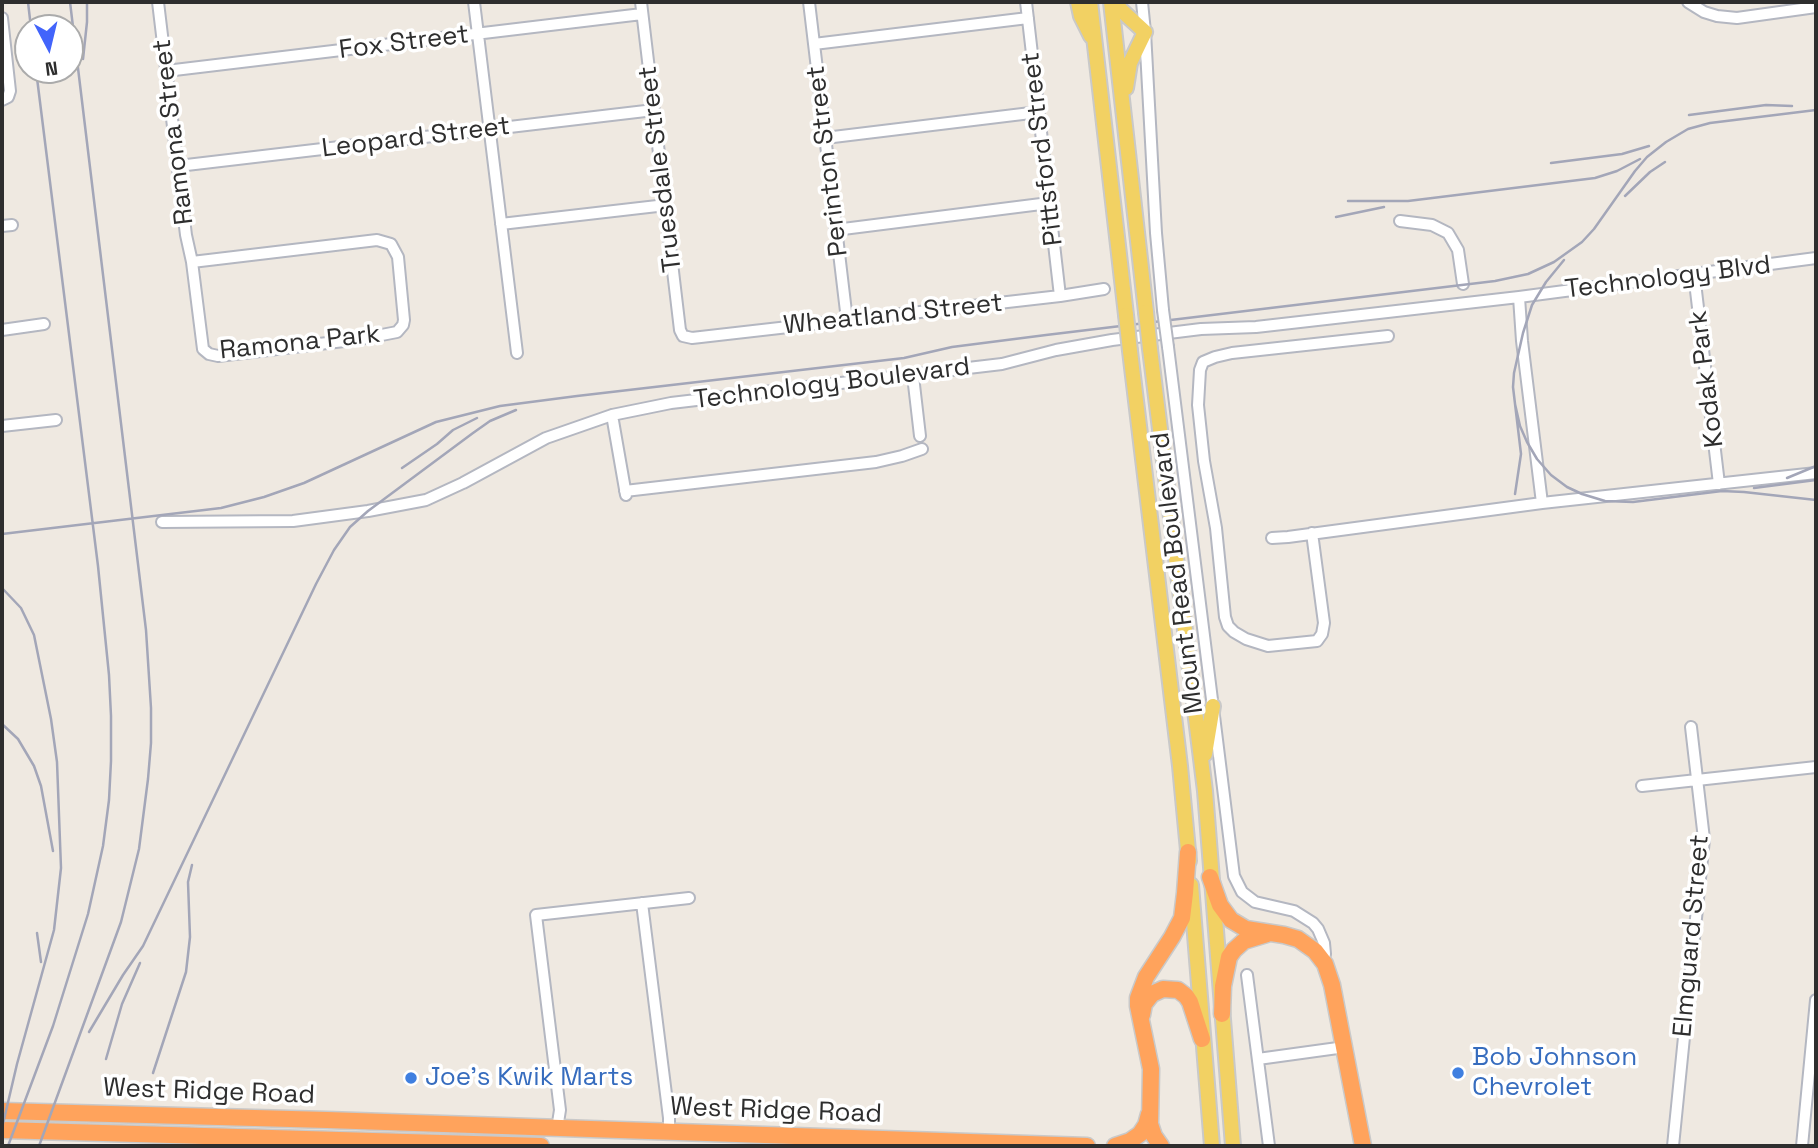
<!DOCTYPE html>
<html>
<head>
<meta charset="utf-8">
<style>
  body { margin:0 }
  #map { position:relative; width:1818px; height:1148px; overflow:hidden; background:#efe9e1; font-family:"Space Grotesk",sans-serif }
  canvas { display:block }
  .frame { position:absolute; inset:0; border:4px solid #2e2e2e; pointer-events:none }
  .north { position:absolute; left:14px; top:14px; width:70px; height:70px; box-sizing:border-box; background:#fff; border:2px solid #ababab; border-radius:50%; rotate:173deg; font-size:19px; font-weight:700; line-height:28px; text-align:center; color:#2e2e2e }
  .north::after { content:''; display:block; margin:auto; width:24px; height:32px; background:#4264fb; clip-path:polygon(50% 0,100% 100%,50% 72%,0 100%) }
</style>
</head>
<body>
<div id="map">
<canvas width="1818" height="1148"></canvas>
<div class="frame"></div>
<div class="north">N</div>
</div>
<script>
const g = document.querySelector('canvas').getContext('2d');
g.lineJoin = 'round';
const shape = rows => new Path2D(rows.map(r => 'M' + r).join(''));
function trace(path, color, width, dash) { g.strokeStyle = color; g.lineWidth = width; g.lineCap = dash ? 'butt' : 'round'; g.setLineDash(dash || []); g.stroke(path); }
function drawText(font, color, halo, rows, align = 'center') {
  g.font = font + ' "Space Grotesk",sans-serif'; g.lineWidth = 7; g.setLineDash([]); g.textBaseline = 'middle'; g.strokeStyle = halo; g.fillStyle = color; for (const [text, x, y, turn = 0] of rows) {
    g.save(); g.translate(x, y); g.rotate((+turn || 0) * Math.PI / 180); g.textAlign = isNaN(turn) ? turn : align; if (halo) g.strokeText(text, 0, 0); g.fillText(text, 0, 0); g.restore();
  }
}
const minor = shape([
  [158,2,186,235,192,262],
  [474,2,517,353],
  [641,2,680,330,683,336,692,338,1060,296,1104,289],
  [809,2,847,320],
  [1026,2,1060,296],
  [1142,2,1145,32,1156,233,1163,310],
  [1688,2,1704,12,1717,16,1737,18,1816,7],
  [2,18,10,91,8,97,2,100],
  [814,44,1028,18],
  [166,71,642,14],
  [825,138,1039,112],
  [178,166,654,110],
  [1400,221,1432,225,1448,233,1458,250,1463,284],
  [501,224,666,205],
  [2,226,12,225],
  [835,230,1049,203],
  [377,240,391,244,398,257,404,320,403,325,397,332,361,339,218,356,209,354,203,349,192,262,377,240],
  [1694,274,1719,484],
  [1519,297,1522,341,1542,503],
  [2,330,44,324],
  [1168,347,1234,876,1242,892,1255,902,1294,911,1313,923,1318,929,1324,943,1325,954,1323,961],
  [913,376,920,436],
  [612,415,626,495],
  [2,426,56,420],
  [625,491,876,462,902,456,922,449],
  [162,522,293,521,368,511,426,500,463,483,546,438,612,415,671,403,1002,364,1056,350,1112,340,1201,329,1256,327,1519,297,1816,258],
  [1312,533,1324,623,1322,634,1317,641,1268,646,1246,639,1234,632,1228,626,1225,617,1216,528,1204,461,1198,405,1200,370,1203,362,1215,357,1232,353,1388,336],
  [1272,538,1288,537,1542,503,1816,473],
  [1642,786,1816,767],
  [642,903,669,1118,669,1132],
  [1247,975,1269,1146],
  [1258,1059,1345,1047],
  [557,1129,560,1110,536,915,689,898],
  [1673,1146,1704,839,1691,727],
  [1802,1146,1816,1000]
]);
const major = shape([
  [1078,2,1081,16,1091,36],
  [1090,2,1126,315],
  [1111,2,1146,312],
  [1115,2,1122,11,1145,32,1130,63,1126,88],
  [1150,349,1205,791,1233,1146],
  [1130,351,1180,766,1189,861],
  [1205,754,1213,706],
  [1191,885,1212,1146]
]);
const highway = shape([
  [1210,877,1220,905,1231,920,1246,929,1284,935,1298,939,1315,951,1325,964,1332,985,1363,1146],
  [1222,1014,1223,986,1229,957,1234,950,1244,941,1267,934],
  [1142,1015,1144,1004,1152,994,1163,989,1178,990,1186,996,1190,1002,1202,1039],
  [2,1111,327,1120,1087,1146],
  [2,1130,541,1146],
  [1115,1146,1130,1141,1140,1134,1146,1125,1149,1114],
  [1161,1146,1154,1136,1150,1124,1151,1069,1138,1006,1138,998,1146,977,1172,937,1182,918,1185,893,1188,852]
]);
trace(minor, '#b4b7c1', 14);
trace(major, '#c9c9c9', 18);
trace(highway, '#c9c9c9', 19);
trace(minor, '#fff', 10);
trace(major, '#f2d163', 14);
trace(highway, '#ffa35c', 16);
trace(shape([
  [28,2,31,28],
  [83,59,87,22,87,2],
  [1689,115,1766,105,1792,106],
  [1551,163,1622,154,1649,146],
  [1625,196,1650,172,1665,162],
  [1348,201,1408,201,1595,178,1617,171,1640,159],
  [1336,217,1384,207],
  [1515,404,1520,426,1527,442,1537,459,1551,475,1567,487,1582,494,1605,501,1633,502,1722,491,1744,492,1816,500],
  [402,468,437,444,453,430,477,418],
  [1787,478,1816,466],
  [1754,488,1816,480],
  [1515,494,1521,454,1513,387,1514,373,1523,333,1532,305,1546,282,1564,260],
  [2,534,221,508,264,497,304,483,436,422,500,406,577,396,904,358,952,347,1046,335,1495,281,1528,274,1554,262,1582,242,1594,229,1635,171,1647,157,1666,142,1688,129,1710,123,1816,110],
  [2,588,21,608,34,635,51,719,57,762,61,868,54,930,17,1064,2,1128],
  [2,724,18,739,34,766,41,786,53,851],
  [37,933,41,962],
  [89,1032,123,975,143,946,316,584,334,550,350,527,368,511,473,433,490,421,516,410],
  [106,1059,122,1004,140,963],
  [153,1073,186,972,190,937,188,882,192,865],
  [8,1146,53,1026,88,914,103,846,109,800,111,761,111,716,109,675,98,566,36,70],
  [39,1146,121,922,139,849,148,779,151,743,151,708,146,630,70,2]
]), '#a3a6b8', 2.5);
const minorBridge = shape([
  [1163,310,1168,347]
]);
const majorBridge = shape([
  [1146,312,1150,349],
  [1126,315,1130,351]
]);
trace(minorBridge, '#b4b7c1', 14, []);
trace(majorBridge, '#c9c9c9', 18, []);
trace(minorBridge, '#fff', 10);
trace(majorBridge, '#f2d163', 14);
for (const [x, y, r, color] of [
  [1458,1073,7,"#3f7fe0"],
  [411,1078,7,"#3f7fe0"]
]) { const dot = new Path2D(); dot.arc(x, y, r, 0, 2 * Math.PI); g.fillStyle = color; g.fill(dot); trace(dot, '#fff', 2.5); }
drawText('26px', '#2e2e2e', '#fff', [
  ["Fox Street",404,43,-7],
  ["Ramona Street",174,132,-97],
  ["Leopard Street",416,138,-7],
  ["Pittsford Street",1043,149,-97],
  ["Perinton Street",828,161,-97],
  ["Truesdale Street",661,169,-97],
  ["Technology Blvd",1668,278,-7],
  ["Wheatland Street",893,315,-6],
  ["Ramona Park",300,343,-6],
  ["Kodak Park",1707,379,-97],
  ["Technology Boulevard",832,384,-7],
  ["Mount Read Boulevard",1178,573,-97],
  ["Elmguard Street",1692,936,-85],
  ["West Ridge Road",209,1092,2],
  ["West Ridge Road",776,1111,2]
]);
drawText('26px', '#366cbe', '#fff', [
  ["Bob Johnson",1472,1058],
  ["Chevrolet",1472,1088],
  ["Joe's Kwik Marts",425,1078]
], 'left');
</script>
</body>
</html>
